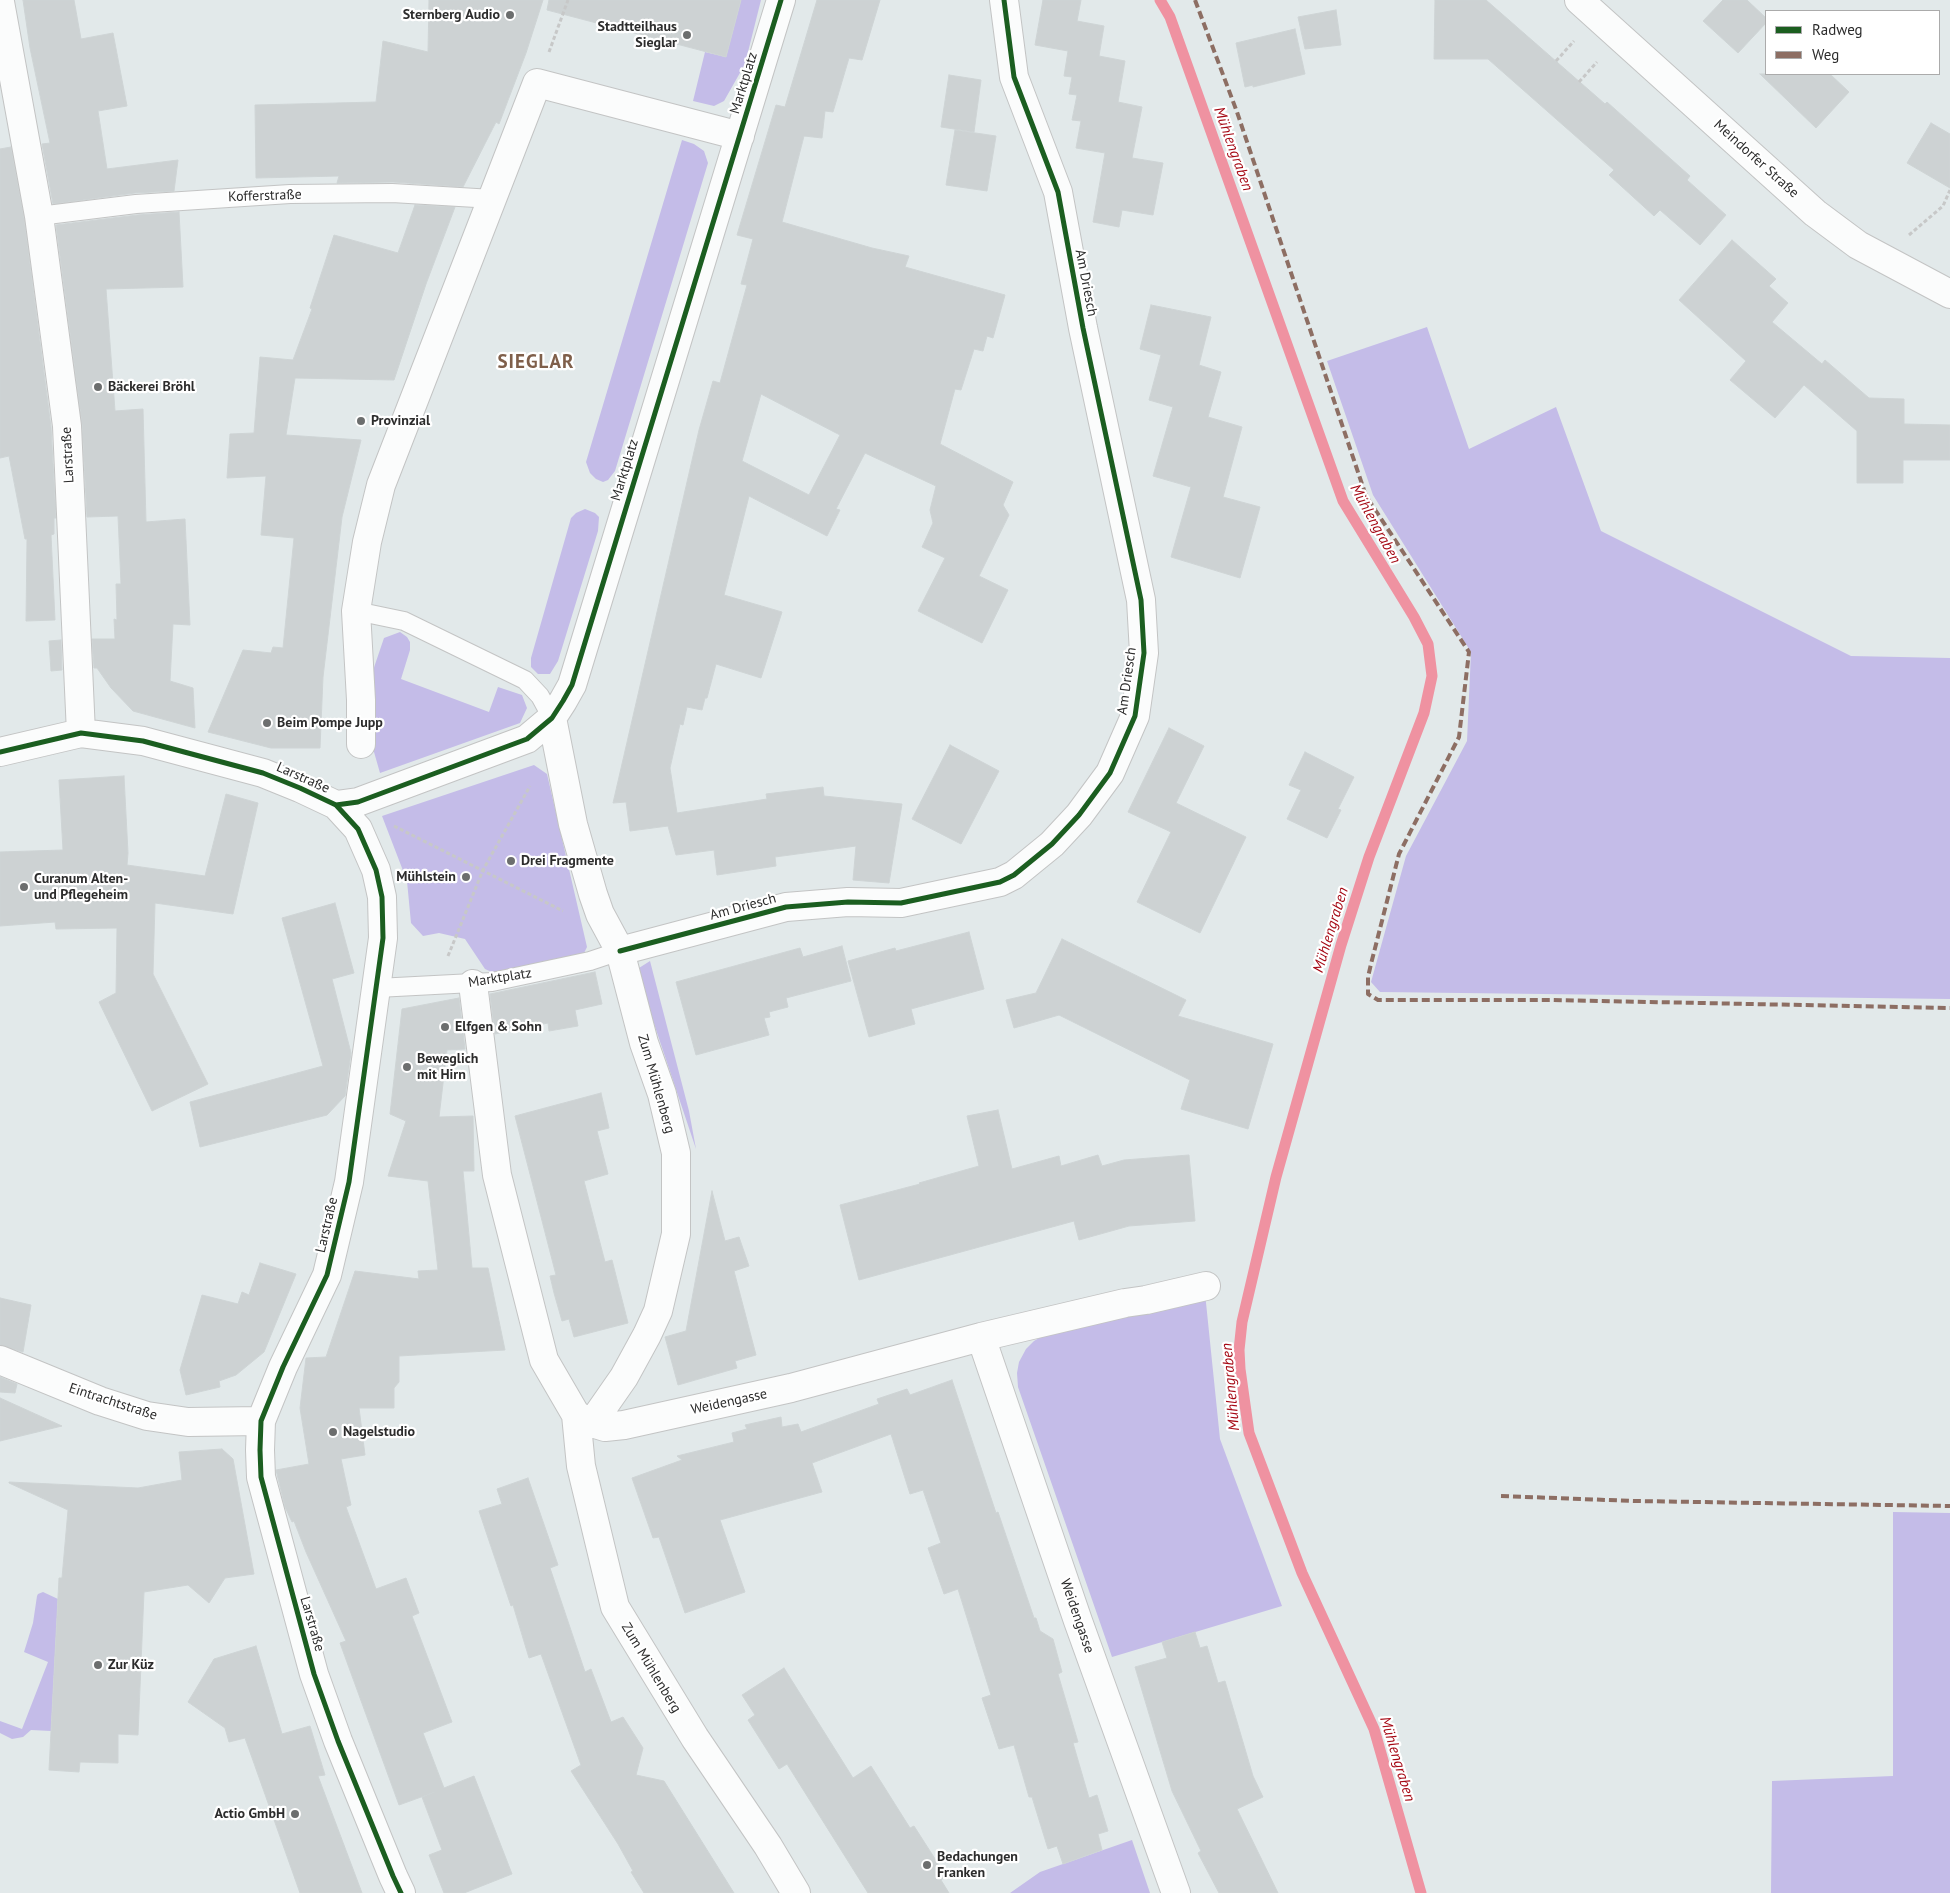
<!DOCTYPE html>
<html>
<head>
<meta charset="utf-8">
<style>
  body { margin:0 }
  #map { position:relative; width:1950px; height:1893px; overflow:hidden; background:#e2e9ea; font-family:"PT Sans",sans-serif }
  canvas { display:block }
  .legend { position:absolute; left:1765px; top:10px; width:175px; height:65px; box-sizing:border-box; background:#fff; border:1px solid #ababab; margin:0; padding:6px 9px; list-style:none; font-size:15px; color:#2c2c2c }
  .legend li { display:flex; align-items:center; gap:10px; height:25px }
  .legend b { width:25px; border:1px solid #ababab }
</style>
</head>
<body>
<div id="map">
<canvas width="1950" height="1893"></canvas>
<ul class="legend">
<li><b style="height:6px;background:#1b5e20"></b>Radweg</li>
<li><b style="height:6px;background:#8d6e63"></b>Weg</li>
</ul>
</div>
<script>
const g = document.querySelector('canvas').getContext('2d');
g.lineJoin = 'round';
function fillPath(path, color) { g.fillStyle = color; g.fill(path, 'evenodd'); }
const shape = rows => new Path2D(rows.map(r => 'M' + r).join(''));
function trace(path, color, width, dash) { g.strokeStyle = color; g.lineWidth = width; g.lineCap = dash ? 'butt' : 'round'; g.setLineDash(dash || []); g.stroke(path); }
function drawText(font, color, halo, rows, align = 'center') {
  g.font = font + ' "PT Sans",sans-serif'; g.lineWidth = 4.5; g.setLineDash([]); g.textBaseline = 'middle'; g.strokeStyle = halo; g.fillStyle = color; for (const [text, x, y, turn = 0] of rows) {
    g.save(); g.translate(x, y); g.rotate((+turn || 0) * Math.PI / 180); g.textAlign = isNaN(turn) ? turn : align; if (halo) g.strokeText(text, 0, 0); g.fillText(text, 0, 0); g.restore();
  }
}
fillPath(shape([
  [741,0,761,0,745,64,724,101,714,106,693,101,705,52,726,57],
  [682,140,694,144,704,151,708,163,615,471,608,480,603,482,596,479,590,473,586,462],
  [1427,327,1469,449,1556,407,1601,531,1851,656,1950,658,1950,999,1380,992,1371,982,1406,856,1467,741,1471,652,1373,495,1327,361],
  [585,509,595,513,599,517,598,531,558,661,550,674,538,674,531,667,531,658,571,518,576,513],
  [400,632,407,637,410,642,410,650,401,679,489,712,498,687,522,695,527,708,520,723,380,773,368,731,365,694,384,638],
  [534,765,547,774,587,947,583,955,496,974,485,969,465,939,439,933,423,936,411,923,407,881,382,816],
  [650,961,689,1111,696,1149,638,976,639,968],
  [1205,1293,1220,1439,1282,1606,1112,1657,1018,1387,1017,1373,1019,1362,1026,1349,1034,1341,1046,1334],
  [1893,1512,1950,1513,1950,1893,1771,1893,1772,1781,1893,1776],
  [43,1592,58,1599,51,1731,31,1730,23,1737,12,1739,0,1733,0,1721,22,1729,48,1662,24,1652,33,1623,37,1596,38,1594],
  [1132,1840,1150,1893,1010,1893,1040,1872]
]), '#c4bce8');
trace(shape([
  [1160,0,1170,17,1343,501,1414,617,1428,644,1432,676,1424,713,1369,857,1341,945,1276,1177,1242,1322,1239,1350,1240,1369,1249,1433,1302,1573,1374,1729,1421,1893]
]), '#ef92a1', 11);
const building = shape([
  [23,0,74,0,81,39,113,33,127,106,98,111,107,169,178,160,174,191,135,193,53,204,42,144,50,143,30,48,23,0],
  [429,0,543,0,526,53,499,124,496,122,463,187,393,182,337,183,339,176,256,178,255,105,376,102,383,41,428,52,429,0],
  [549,0,741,0,726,57,547,10,549,0],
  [817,0,880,0,862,60,849,58,833,112,825,111,822,138,804,136,782,222,872,248,909,256,905,267,1005,295,993,338,987,336,983,351,974,349,961,390,955,389,940,444,1013,482,1003,505,1009,515,979,576,1008,590,982,643,918,611,945,558,922,547,933,523,930,510,936,486,865,453,836,509,840,510,827,536,749,496,724,595,782,612,761,678,716,664,707,698,705,698,702,710,687,707,683,725,680,724,670,768,677,813,767,799,766,794,823,787,824,796,902,804,889,883,853,880,856,846,775,857,776,866,717,875,714,850,676,855,668,826,630,831,626,802,613,803,699,430,713,381,720,383,747,285,741,284,753,239,737,235,776,105,785,107,817,0],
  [761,394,840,435,809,495,742,461,761,394],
  [1043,0,1081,0,1077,21,1104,26,1099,56,1125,61,1118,102,1142,107,1132,158,1163,163,1153,215,1122,210,1119,227,1093,222,1105,153,1076,148,1081,121,1072,120,1077,95,1069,94,1072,77,1064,76,1068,51,1035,45,1043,0],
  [1435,0,1486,0,1605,104,1607,102,1690,176,1687,180,1726,215,1700,245,1660,210,1654,216,1609,175,1614,170,1488,59,1434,59,1435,0],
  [1723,0,1747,0,1766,18,1766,23,1738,53,1703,21,1723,0],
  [1336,10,1341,45,1305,49,1298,17,1336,10],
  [1295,29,1305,74,1253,87,1253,85,1245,87,1236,43,1295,29],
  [1760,74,1830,74,1849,92,1816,128,1760,74],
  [949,75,981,80,974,132,941,127,949,75],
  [1931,123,1950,134,1950,188,1907,163,1931,123],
  [955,130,996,136,987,191,946,185,955,130],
  [11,147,24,218,51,427,56,518,54,518,54,534,51,535,55,620,26,621,27,539,25,539,9,456,0,458,0,149,11,147],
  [415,205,455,207,426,284,394,380,295,378,286,435,361,440,342,517,323,677,320,748,271,748,208,732,243,650,271,653,273,647,283,648,294,538,261,535,266,476,227,478,230,434,254,433,260,357,293,360,312,309,310,308,334,235,398,253,415,205],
  [179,212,183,287,106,289,115,411,143,409,146,522,185,519,190,625,173,624,170,681,193,688,195,728,133,711,111,688,97,668,94,668,92,639,115,639,114,619,117,620,116,584,121,584,118,516,87,517,82,424,56,225,137,215,179,212],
  [1732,240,1776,279,1769,286,1788,303,1772,322,1822,364,1825,360,1869,398,1904,399,1904,424,1950,425,1950,460,1903,460,1903,483,1857,483,1857,431,1804,385,1775,418,1730,380,1746,361,1679,300,1732,240],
  [1151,305,1211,317,1199,365,1221,372,1208,417,1242,427,1223,497,1260,507,1240,578,1171,557,1191,487,1153,476,1173,407,1149,400,1161,355,1140,349,1151,305],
  [61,640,62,670,51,671,49,641,61,640],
  [1169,728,1204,746,1176,803,1246,837,1200,933,1137,902,1171,832,1128,812,1169,728],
  [950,745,999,771,961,844,912,819,950,745],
  [1305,752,1354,777,1338,809,1341,810,1327,838,1287,819,1301,790,1289,785,1305,752],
  [124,776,128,853,127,865,205,876,226,794,258,803,233,914,155,903,153,974,208,1084,152,1111,99,1002,116,993,117,928,56,929,55,922,0,926,0,852,63,850,59,780,124,776],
  [335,903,354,973,332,979,351,1053,345,1096,327,1115,200,1147,190,1102,323,1066,282,918,335,903],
  [969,932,984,989,911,1009,915,1024,869,1037,848,961,895,948,896,951,969,932],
  [1062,939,1186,1000,1178,1016,1273,1044,1248,1129,1181,1109,1190,1080,1059,1015,1014,1028,1006,1000,1036,993,1062,939],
  [842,946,851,981,786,998,788,1007,769,1012,770,1017,764,1018,769,1035,696,1055,676,982,800,948,803,957,842,946],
  [595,972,602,1004,575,1010,578,1026,549,1031,548,1023,495,1034,490,994,595,972],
  [459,998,465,1049,447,1050,439,1117,473,1116,474,1171,463,1171,472,1268,488,1268,505,1350,399,1356,399,1382,394,1388,394,1408,359,1408,365,1455,341,1459,351,1505,346,1507,376,1589,406,1578,419,1613,412,1616,452,1722,423,1733,444,1788,474,1776,512,1874,464,1893,444,1893,429,1855,442,1850,422,1797,435,1792,399,1805,340,1643,346,1641,306,1552,294,1521,292,1522,285,1507,276,1470,309,1464,300,1408,306,1358,326,1357,355,1271,419,1279,418,1271,438,1270,428,1181,388,1176,406,1121,390,1114,402,1009,459,998],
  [601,1093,609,1128,597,1131,608,1174,584,1181,605,1262,612,1260,628,1323,574,1337,569,1319,562,1321,554,1293,550,1276,556,1275,515,1116,601,1093],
  [998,1110,1012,1169,1059,1156,1061,1166,1098,1155,1102,1166,1124,1160,1189,1155,1195,1221,1129,1226,1079,1240,1074,1221,859,1280,840,1205,920,1184,919,1183,979,1166,967,1116,998,1110],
  [712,1191,725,1241,739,1237,749,1266,734,1271,756,1355,735,1361,737,1368,678,1385,665,1337,686,1331,712,1191],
  [260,1263,296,1274,264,1352,236,1375,219,1381,220,1387,186,1395,180,1370,202,1295,238,1304,242,1292,249,1295,260,1263],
  [0,1298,31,1305,23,1352,0,1345,0,1298],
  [0,1377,17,1384,15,1393,0,1392,0,1377],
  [952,1380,996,1513,998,1512,1034,1618,1036,1618,1040,1631,1053,1639,1062,1672,1058,1674,1078,1742,1073,1743,1089,1798,1097,1795,1108,1831,1098,1834,1102,1850,1063,1864,1057,1846,1048,1849,1032,1797,1029,1797,1014,1745,999,1749,982,1698,991,1695,958,1589,944,1594,928,1548,941,1543,923,1490,910,1494,891,1434,812,1463,822,1492,720,1520,745,1592,685,1613,659,1537,653,1538,632,1478,682,1460,677,1456,734,1442,732,1433,747,1429,745,1425,781,1417,782,1427,798,1424,801,1432,879,1404,877,1399,907,1389,910,1395,952,1380],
  [0,1398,62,1426,0,1441,0,1398],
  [222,1449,233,1459,254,1574,225,1578,209,1603,188,1585,144,1592,138,1735,118,1734,118,1763,80,1762,79,1772,49,1770,59,1578,62,1578,68,1510,9,1483,9,1482,138,1488,182,1480,179,1452,222,1449],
  [528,1478,558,1565,550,1568,585,1672,591,1669,611,1722,623,1717,643,1748,636,1775,664,1781,734,1893,644,1893,631,1872,633,1871,618,1844,571,1771,581,1765,541,1654,529,1658,513,1605,511,1606,479,1511,502,1504,497,1489,528,1478],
  [1195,1632,1200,1648,1207,1646,1218,1683,1225,1681,1253,1776,1263,1797,1237,1809,1278,1893,1219,1893,1198,1853,1201,1851,1172,1791,1135,1667,1167,1658,1162,1642,1195,1632],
  [256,1646,282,1734,310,1726,325,1775,318,1776,362,1893,300,1893,245,1738,229,1742,225,1728,188,1702,214,1659,256,1646],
  [784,1668,853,1778,871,1766,910,1828,914,1826,946,1876,941,1880,949,1893,868,1893,787,1764,779,1769,748,1720,755,1715,742,1695,784,1668]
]);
fillPath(building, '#cdd2d3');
trace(building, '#ced4d5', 1);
const lane = shape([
  [39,216,136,204,290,194,392,193,493,199],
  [356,611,404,621,525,680,540,696,552,718],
  [377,988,492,982,590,961,620,951]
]);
const street = shape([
  [1579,0,1815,213,1858,245,1950,294],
  [0,2,39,216,67,426,81,733],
  [552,718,573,824,593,894,600,914,620,951,644,1043,662,1094,676,1153,676,1234,658,1311,647,1335,624,1377,592,1423,576,1415],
  [361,744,361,700,356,611,367,542,381,485,537,83,740,136],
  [0,752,81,733,143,741,263,773,300,788,336,805,358,829,376,870,382,897,383,938,349,1182,327,1275,283,1367,261,1421,260,1450,261,1477,314,1674,338,1741,393,1876,401,1893],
  [336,805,358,802,527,739,552,718,563,701,572,685,781,0],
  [620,951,786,907,848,902,901,903,1000,882,1014,875,1052,844,1079,815,1110,773,1135,716,1144,653,1141,600,1083,328,1058,192,1014,77,1004,0],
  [473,984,497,1175,544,1360,576,1415,581,1466,615,1607,695,1738,768,1846,796,1893],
  [981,1337,1078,1621,1176,1893],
  [0,1360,100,1401,147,1416,188,1422,261,1421],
  [592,1423,605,1427,624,1425,791,1388,981,1337,1125,1303,1146,1300,1206,1286]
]);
trace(lane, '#c3c4c4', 20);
trace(street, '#c3c4c4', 30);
trace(shape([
  [549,52,568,0],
  [1556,61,1574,41],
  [1579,82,1597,62],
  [1909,235,1943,206,1950,190],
  [394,826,563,911],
  [448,956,483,870,530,786]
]), '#c7c8c8', 3, [4, 2.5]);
trace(lane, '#fbfcfc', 18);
trace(street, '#fbfcfc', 28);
trace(shape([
  [1195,0,1237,112,1366,496,1469,652,1459,737,1399,854,1371,964,1368,977,1368,994,1378,1000,1552,1000,1950,1008],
  [1501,1496,1634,1501,1950,1506]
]), '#8d6e63', 4, [8, 4]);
trace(shape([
  [0,752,81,733,143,741,263,773,300,788,336,805,358,829,376,870,382,897,383,938,349,1182,327,1275,283,1367,261,1421,260,1450,261,1477,314,1674,338,1741,393,1876,401,1893],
  [336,805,358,802,527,739,552,718,563,701,572,685,781,0],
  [620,951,786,907,848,902,901,903,1000,882,1014,875,1052,844,1079,815,1110,773,1135,716,1144,653,1141,600,1083,328,1058,192,1014,77,1004,0]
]), '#1b5e20', 5);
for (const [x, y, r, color] of [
  [510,15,5,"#6c6e6e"],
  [687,35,5,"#6c6e6e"],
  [98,387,5,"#6c6e6e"],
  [361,421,5,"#6c6e6e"],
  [267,723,5,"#6c6e6e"],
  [511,861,5,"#6c6e6e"],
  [466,877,5,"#6c6e6e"],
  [24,887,5,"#6c6e6e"],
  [445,1027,5,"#6c6e6e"],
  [407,1067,5,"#6c6e6e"],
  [333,1432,5,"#6c6e6e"],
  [98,1665,5,"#6c6e6e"],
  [295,1814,5,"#6c6e6e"],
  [927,1865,5,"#6c6e6e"]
]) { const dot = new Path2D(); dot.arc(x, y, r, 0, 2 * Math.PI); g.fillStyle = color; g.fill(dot); trace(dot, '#fff', 2); }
drawText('bold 14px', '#2c2c2c', '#fff', [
  ["Sternberg Audio",500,15,"right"],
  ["Stadtteilhaus",677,27,"right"],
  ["Sieglar",677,43,"right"],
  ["Bäckerei Bröhl",108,387],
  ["Provinzial",371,421],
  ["Beim Pompe Jupp",277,723],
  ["Drei Fragmente",521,861],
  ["Mühlstein",456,877,"right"],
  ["Curanum Alten-",34,879],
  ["und Pflegeheim",34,895],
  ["Elfgen & Sohn",455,1027],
  ["Beweglich",417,1059],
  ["mit Hirn",417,1075],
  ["Nagelstudio",343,1432],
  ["Zur Küz",108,1665],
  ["Actio GmbH",285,1814,"right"],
  ["Bedachungen",937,1857],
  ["Franken",937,1873]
], 'left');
drawText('14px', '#2c2c2c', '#fff', [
  ["Marktplatz",744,83,-73],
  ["Meindorfer Straße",1756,159,42],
  ["Kofferstraße",265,196,-2],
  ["Am Driesch",1086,283,79],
  ["Larstraße",68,455,-93],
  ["Marktplatz",625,470,-73],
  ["Am Driesch",1127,681,-82],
  ["Larstraße",303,778,24],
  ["Am Driesch",743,907,-15],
  ["Marktplatz",500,978,-9],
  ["Zum Mühlenberg",656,1084,74],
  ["Larstraße",327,1225,-77],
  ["Eintrachtstraße",113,1402,18],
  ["Weidengasse",729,1402,-12],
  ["Weidengasse",1077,1616,71],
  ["Larstraße",312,1624,74],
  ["Zum Mühlenberg",651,1668,59]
]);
drawText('italic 15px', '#a50814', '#fff', [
  ["Mühlengraben",1233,149,70],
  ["Mühlengraben",1375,524,61],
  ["Mühlengraben",1331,930,-73],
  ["Mühlengraben",1231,1387,-95],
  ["Mühlengraben",1397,1759,73]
]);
g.letterSpacing = '1px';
drawText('bold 19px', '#7f5f4a', '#fff', [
  ["SIEGLAR",536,363]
]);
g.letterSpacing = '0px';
</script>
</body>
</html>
